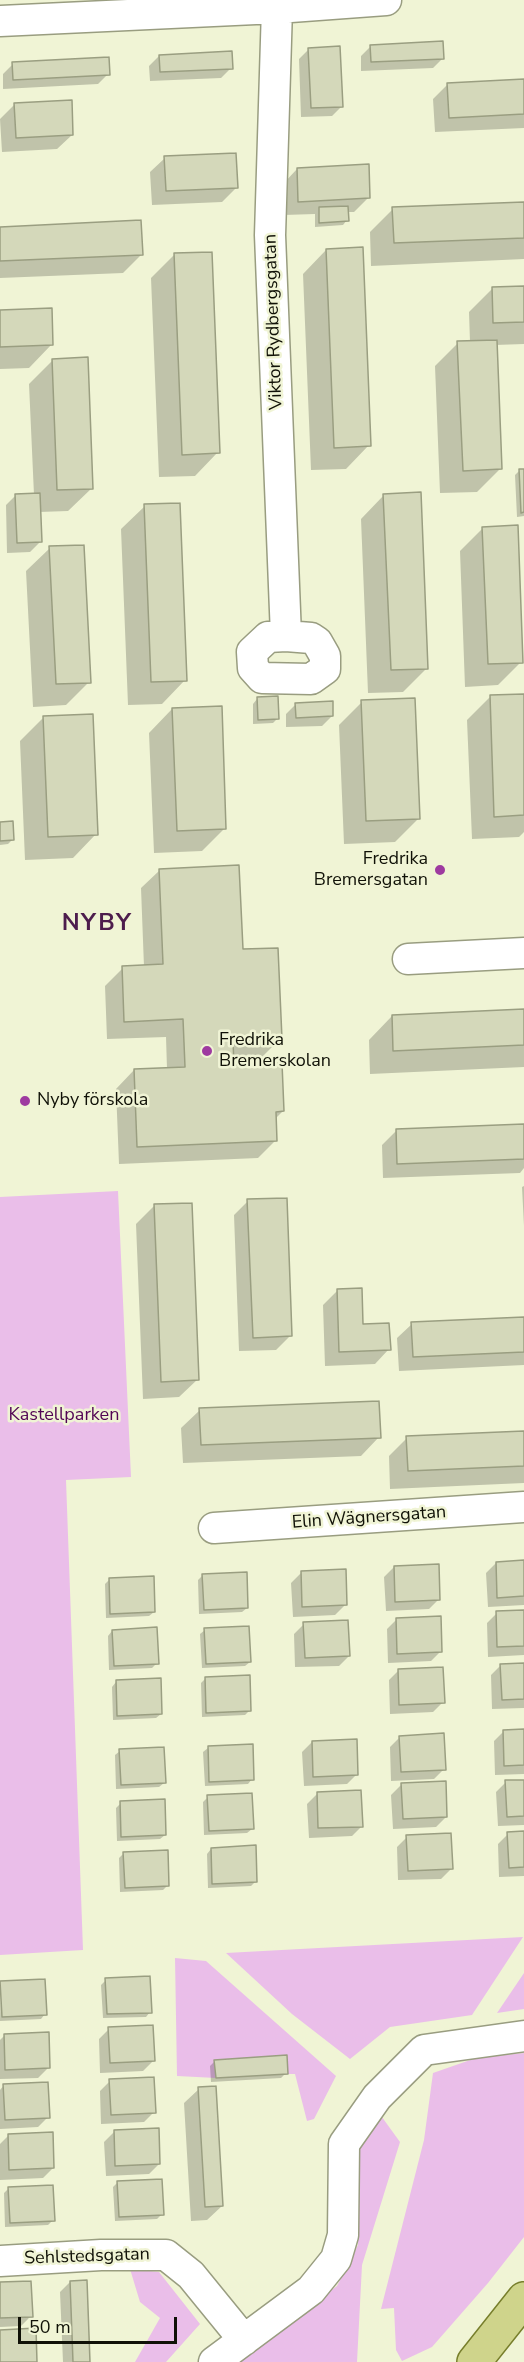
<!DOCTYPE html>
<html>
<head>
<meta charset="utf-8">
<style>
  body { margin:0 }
  #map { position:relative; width:524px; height:2362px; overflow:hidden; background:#f0f4d5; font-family:"Nunito Sans",sans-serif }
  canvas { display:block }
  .scale { position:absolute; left:18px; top:2317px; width:159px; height:27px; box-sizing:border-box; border:3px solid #101107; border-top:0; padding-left:8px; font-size:18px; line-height:21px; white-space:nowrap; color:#101107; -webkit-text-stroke:4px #f0f4d5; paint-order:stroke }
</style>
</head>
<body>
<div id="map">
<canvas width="524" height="2362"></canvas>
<div class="scale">50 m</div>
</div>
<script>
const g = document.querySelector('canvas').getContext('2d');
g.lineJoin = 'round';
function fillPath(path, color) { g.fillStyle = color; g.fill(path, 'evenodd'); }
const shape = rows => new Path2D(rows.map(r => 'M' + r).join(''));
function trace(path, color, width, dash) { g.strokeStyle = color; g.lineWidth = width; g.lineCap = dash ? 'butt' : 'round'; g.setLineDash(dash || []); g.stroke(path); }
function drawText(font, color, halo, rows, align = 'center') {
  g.font = font + ' "Nunito Sans",sans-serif'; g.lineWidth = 5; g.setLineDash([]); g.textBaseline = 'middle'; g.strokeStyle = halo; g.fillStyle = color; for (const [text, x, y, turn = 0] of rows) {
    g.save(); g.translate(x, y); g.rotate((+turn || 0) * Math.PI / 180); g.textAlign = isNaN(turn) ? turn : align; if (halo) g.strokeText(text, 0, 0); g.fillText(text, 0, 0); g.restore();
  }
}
fillPath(shape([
  [118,1191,131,1477,66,1480,83,1950,0,1955,0,1197],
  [523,1937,472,2015,390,2027,350,2059,292,2014,226,1953],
  [175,1958,206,1961,336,2076,314,2119,307,2121,295,2074,288,2074,286,2055,215,2060,216,2078,177,2076],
  [524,1973,524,2009,497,2013],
  [524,2053,524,2237,488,2283,432,2347,402,2361,396,2350,394,2308,381,2309,424,2140,433,2073,476,2058],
  [379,2113,400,2142,362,2265,357,2362,236,2362,337,2286,358,2245,357,2144],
  [130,2269,159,2272,200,2324,166,2362,135,2362,160,2318,140,2302]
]), '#eabee9');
fillPath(shape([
  [371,46,443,58,433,68,361,71,361,56],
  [309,49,342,106,332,116,301,117,299,59],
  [159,56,231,68,221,78,150,81,149,66],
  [13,64,108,74,98,84,3,89,3,74],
  [524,80,524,128,435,132,433,99,448,84],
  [15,104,72,135,57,149,2,152,0,119],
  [165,158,237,187,222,202,152,205,150,172],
  [297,169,369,197,354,212,347,212,347,220,343,225,315,227,315,214,284,215,283,184],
  [524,203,524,259,371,266,370,232,393,209],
  [0,228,141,255,123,273,0,278],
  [326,250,369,445,346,469,311,470,303,274],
  [174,255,218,452,195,476,159,477,151,278],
  [524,288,524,344,495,345,500,469,477,492,440,493,435,366,458,343,470,342,469,312,492,289],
  [0,311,52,344,29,368,0,369],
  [53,360,92,488,68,511,39,512,40,542,30,552,7,553,6,505,16,495,34,495,29,384],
  [520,470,524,470,524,516,517,517,515,475],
  [384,495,427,668,403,692,368,693,361,519],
  [145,506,185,680,162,704,128,705,121,529],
  [483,528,521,662,498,685,465,687,460,551],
  [50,548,89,682,66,705,33,707,26,571],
  [524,695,524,832,519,837,472,839,467,720,490,697],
  [257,699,277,719,273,723,253,724,253,704],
  [362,702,419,818,395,842,344,844,339,725],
  [296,704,332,716,322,726,286,727,286,714],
  [172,709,225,828,202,851,154,853,149,733],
  [43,718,96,834,73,858,25,860,20,741],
  [0,823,13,839,8,844,0,845],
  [160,870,241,951,280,1039,262,1057,232,1058,233,1066,283,1111,275,1119,276,1140,258,1158,119,1164,116,1089,134,1070,167,1069,166,1037,107,1039,105,986,123,968,144,967,141,888],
  [524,1011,524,1067,370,1074,369,1040,392,1016],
  [524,1125,524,1168,520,1173,383,1178,382,1145,397,1130],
  [524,1186,524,1226,522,1187],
  [248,1201,291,1335,276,1350,239,1351,234,1215],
  [154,1206,198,1379,179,1397,143,1399,136,1224],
  [337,1291,362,1325,389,1349,375,1364,325,1366,323,1305],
  [524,1319,524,1365,399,1371,397,1338,412,1324],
  [200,1410,379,1437,361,1456,183,1463,181,1428],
  [524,1433,524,1483,390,1489,389,1456,407,1438],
  [524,1562,524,1605,488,1607,486,1573,496,1563],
  [394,1567,439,1599,429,1609,386,1611,384,1577],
  [301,1573,345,1605,335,1615,293,1617,291,1583],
  [203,1575,247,1608,242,1612,199,1614,198,1580],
  [109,1580,154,1612,149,1616,106,1618,105,1584],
  [524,1612,524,1655,488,1657,487,1623,497,1613],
  [397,1619,441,1651,431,1661,388,1663,387,1629],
  [304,1624,349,1656,339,1666,295,1667,294,1634],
  [205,1630,250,1662,245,1666,202,1668,200,1634],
  [112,1631,157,1663,152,1668,109,1670,108,1636],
  [524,1664,524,1708,492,1709,491,1675,501,1665],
  [399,1670,443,1702,433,1712,390,1714,389,1680],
  [205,1679,250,1710,245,1715,202,1717,201,1683],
  [116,1682,161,1714,156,1718,113,1720,112,1687],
  [524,1730,524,1774,495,1775,494,1741,504,1731],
  [400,1737,444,1769,434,1779,391,1781,390,1747],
  [312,1742,357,1774,347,1784,304,1786,302,1752],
  [208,1748,252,1779,248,1784,205,1786,203,1752],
  [120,1751,164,1783,159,1787,116,1789,115,1755],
  [524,1781,524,1825,498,1826,496,1792,506,1782],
  [401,1785,446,1817,436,1827,393,1829,391,1795],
  [317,1794,362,1826,352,1836,309,1838,307,1804],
  [208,1797,252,1829,247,1833,204,1835,203,1802],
  [121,1803,165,1835,160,1839,117,1841,116,1808],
  [524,1833,524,1876,499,1877,498,1844,508,1834],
  [407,1837,451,1869,441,1879,398,1880,397,1847],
  [211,1849,256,1881,251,1886,208,1888,207,1854],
  [124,1853,168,1885,163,1890,120,1892,119,1858],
  [106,1980,150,2012,146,2017,103,2018,101,1985],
  [1,1982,45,2014,41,2019,0,2021],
  [109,2029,153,2061,143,2071,100,2073,99,2039],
  [4,2036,48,2068,38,2078,0,2079,0,2040],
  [215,2061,286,2073,281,2078,211,2082,210,2066],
  [110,2081,154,2112,144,2122,101,2124,100,2091],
  [4,2085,48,2117,38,2127,0,2129,0,2090],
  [199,2089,222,2206,207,2220,191,2221,184,2103],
  [114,2132,159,2164,149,2174,106,2176,104,2142],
  [8,2136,53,2168,43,2178,0,2180,0,2144],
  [118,2182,162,2214,157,2219,115,2221,113,2187],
  [9,2188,53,2220,48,2225,5,2227,4,2193],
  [70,2282,89,2362,63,2362,60,2292],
  [0,2284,31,2316,21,2326,0,2327]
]), '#0003');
const building = shape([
  [443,41,444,59,371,62,370,45,443,41],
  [340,46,343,107,311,108,308,48,340,46],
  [232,51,233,69,160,72,159,55,232,51],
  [109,57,110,75,13,80,12,62,109,57],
  [524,79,524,114,449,118,447,83,524,79],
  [72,100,73,135,16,138,14,103,72,100],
  [236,153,238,188,166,191,164,156,236,153],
  [369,164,370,198,298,202,297,168,369,164],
  [524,202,524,238,394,243,392,207,524,202],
  [348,206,349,221,319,223,319,207,348,206],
  [141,220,143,255,0,261,0,227,141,220],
  [363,247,371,446,334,448,326,249,363,247],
  [212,252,220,453,182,455,174,253,212,252],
  [524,286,524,322,493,323,492,287,524,286],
  [52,308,53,345,0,347,0,310,52,308],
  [497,340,502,469,463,471,457,341,497,340],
  [88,357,93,489,57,490,52,359,88,357],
  [519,469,524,469,524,512,521,513,519,469],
  [421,492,428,669,391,670,383,494,421,492],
  [40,493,42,542,17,543,15,494,40,493],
  [180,503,187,681,151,682,144,504,180,503],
  [518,525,523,663,488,664,482,527,518,525],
  [84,545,91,683,56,684,49,546,84,545],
  [524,694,524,815,494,817,490,695,524,694],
  [278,696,279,719,258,720,257,697,278,696],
  [415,698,420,819,366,821,361,700,415,698],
  [333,701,333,716,296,718,295,703,333,701],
  [222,706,226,829,177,831,172,708,222,706],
  [93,714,98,835,48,837,43,716,93,714],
  [13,821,14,840,0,841,0,822,13,821],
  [239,865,243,949,278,948,282,1039,233,1041,234,1065,282,1063,284,1111,276,1112,277,1141,137,1147,134,1069,185,1067,183,1019,124,1022,122,966,163,964,159,869,239,865],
  [524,1009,524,1045,393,1051,392,1015,524,1009],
  [524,1124,524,1159,397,1164,396,1129,524,1124],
  [287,1198,292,1336,253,1338,247,1199,287,1198],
  [192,1203,199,1380,161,1382,154,1204,192,1203],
  [362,1288,363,1324,389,1323,391,1350,339,1352,337,1289,362,1288],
  [524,1317,524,1352,413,1357,411,1322,524,1317],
  [379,1401,381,1438,201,1445,199,1408,379,1401],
  [524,1431,524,1466,408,1471,406,1436,524,1431],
  [524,1560,524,1596,497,1598,496,1562,524,1560],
  [439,1564,440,1600,395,1602,394,1566,439,1564],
  [346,1569,347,1605,302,1607,301,1571,346,1569],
  [247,1572,248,1608,204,1610,202,1574,247,1572],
  [154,1576,155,1612,110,1614,109,1578,154,1576],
  [524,1610,524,1646,497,1647,496,1611,524,1610],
  [441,1616,442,1652,397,1654,396,1618,441,1616],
  [348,1620,350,1656,305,1658,303,1622,348,1620],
  [249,1626,251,1662,206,1664,204,1628,249,1626],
  [157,1627,159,1664,114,1666,112,1630,157,1627],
  [524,1663,524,1699,502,1700,500,1664,524,1663],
  [443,1667,445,1703,399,1705,398,1669,443,1667],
  [250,1675,251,1711,206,1713,205,1677,250,1675],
  [161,1678,162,1714,117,1716,116,1680,161,1678],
  [524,1729,524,1765,504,1766,503,1730,524,1729],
  [444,1733,446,1770,401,1772,399,1736,444,1733],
  [357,1739,358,1775,313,1777,312,1741,357,1739],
  [253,1744,254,1780,209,1782,208,1746,253,1744],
  [164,1747,166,1783,121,1785,119,1749,164,1747],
  [505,1780,524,1780,524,1816,507,1817,505,1780],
  [446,1781,447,1817,403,1819,401,1783,446,1781],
  [361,1790,363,1827,318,1828,317,1792,361,1790],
  [252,1793,254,1829,209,1831,207,1795,252,1793],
  [165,1799,166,1835,121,1837,120,1801,165,1799],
  [524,1831,524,1867,509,1868,507,1832,524,1831],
  [451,1833,453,1869,408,1871,406,1835,451,1833],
  [256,1845,257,1882,212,1884,211,1848,256,1845],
  [168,1850,169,1886,125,1888,123,1852,168,1850],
  [150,1976,152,2013,107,2014,105,1978,150,1976],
  [45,1979,47,2015,2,2017,0,1981,45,1979],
  [153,2025,155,2061,110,2063,108,2027,153,2025],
  [49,2032,50,2068,5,2070,4,2034,49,2032],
  [287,2055,288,2074,216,2078,214,2060,287,2055],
  [154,2077,156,2113,111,2115,109,2079,154,2077],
  [48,2082,50,2118,5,2120,3,2084,48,2082],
  [216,2086,223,2206,205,2207,198,2087,216,2086],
  [159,2128,160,2164,115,2166,114,2130,159,2128],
  [53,2132,54,2168,9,2170,8,2134,53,2132],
  [162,2179,164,2215,119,2217,117,2181,162,2179],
  [53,2185,55,2221,10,2223,8,2187,53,2185],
  [87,2280,90,2362,73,2362,70,2281,87,2280],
  [31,2281,33,2317,0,2318,0,2282,31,2281],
  [36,2328,37,2362,0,2362,0,2330,36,2328]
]);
fillPath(building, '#d4d8ba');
trace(building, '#9a9e81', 1.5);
const minor = shape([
  [277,8,270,235,286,636],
  [0,21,277,8,386,0],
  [286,636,311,638,317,642,325,656,325,669,311,679,262,678,253,668,252,652,268,637,286,636],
  [408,959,524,953],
  [214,1528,524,1507],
  [0,2261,101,2255,166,2255,191,2275,244,2340],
  [214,2362,311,2290,336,2259,343,2235,344,2144,377,2097,424,2050,524,2036]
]);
const major = shape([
  [474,2362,524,2299]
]);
trace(minor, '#999d80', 33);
trace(major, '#777e2b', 36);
trace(minor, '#fff', 30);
trace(major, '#cfd48b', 33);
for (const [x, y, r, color] of [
  [440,870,6,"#9e3aa0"],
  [207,1051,6,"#9e3aa0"],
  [25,1101,6,"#9e3aa0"]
]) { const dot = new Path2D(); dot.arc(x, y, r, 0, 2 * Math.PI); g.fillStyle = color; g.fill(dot); trace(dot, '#f0f4d5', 2); }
drawText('18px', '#101107', '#f0f4d5', [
  ["Viktor Rydbergsgatan",274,322,-92],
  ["Elin Wägnersgatan",369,1518,-4],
  ["Sehlstedsgatan",87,2257,-2]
]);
drawText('18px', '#101107', '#f0f4d5', [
  ["Fredrika",428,860,"right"],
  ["Bremersgatan",428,881,"right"],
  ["Fredrika",219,1041],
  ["Bremerskolan",219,1062],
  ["Nyby förskola",37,1101]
], 'left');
drawText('18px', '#520554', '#f0f4d5', [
  ["Kastellparken",64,1416]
]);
g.letterSpacing = '1.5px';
drawText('bold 24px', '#4d1d4d', '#f0f4d5', [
  ["NYBY",97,924]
]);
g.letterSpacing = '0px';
</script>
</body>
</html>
